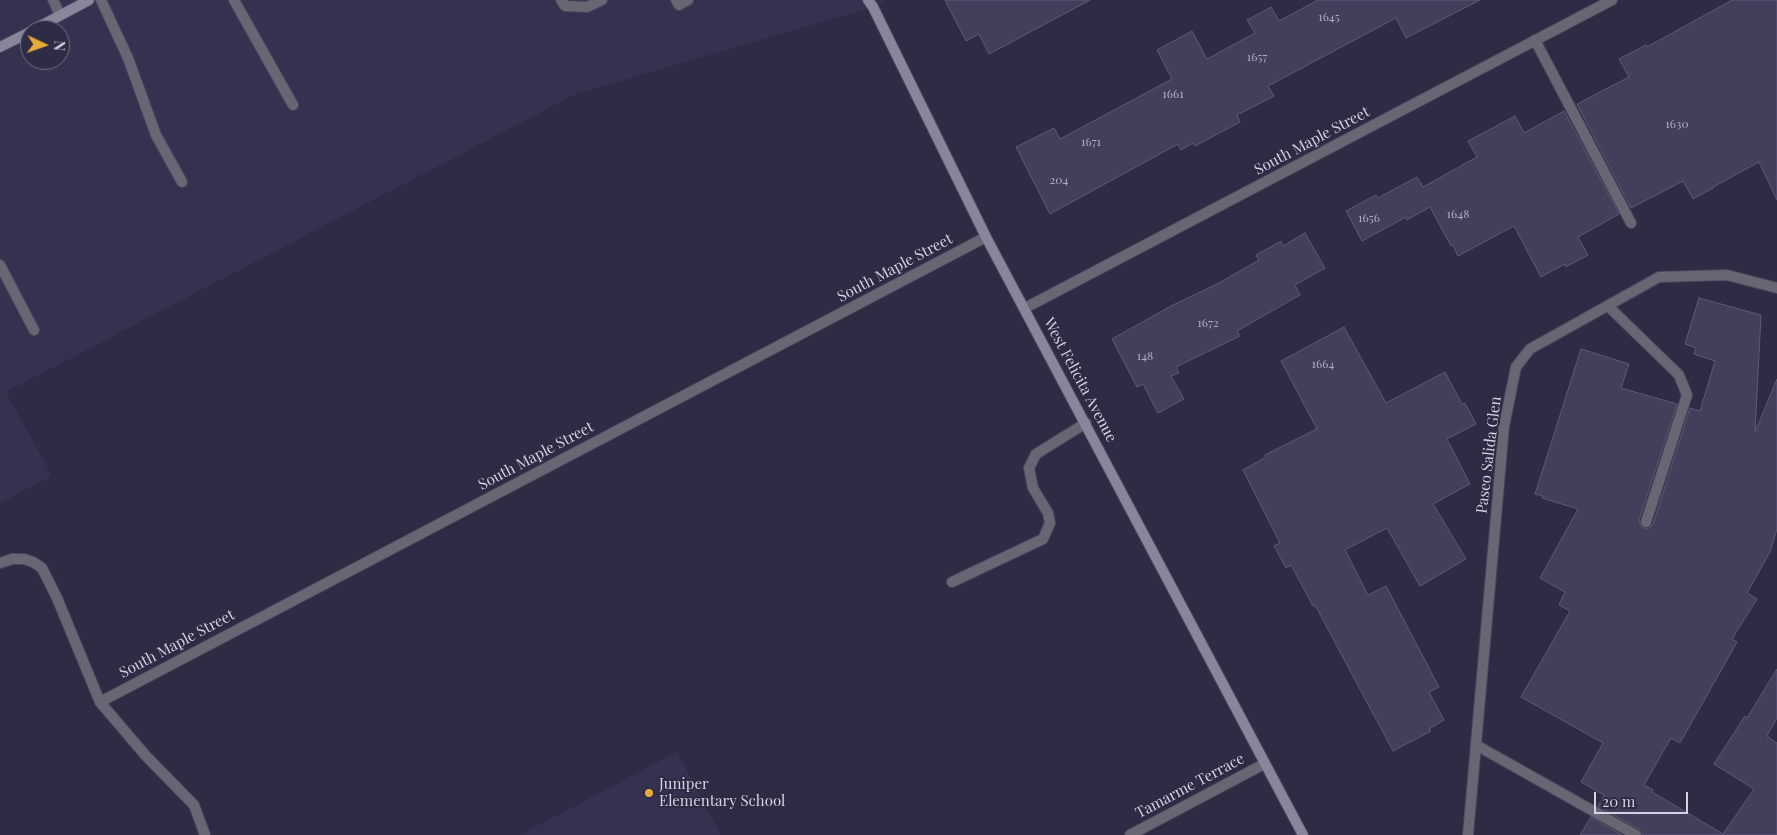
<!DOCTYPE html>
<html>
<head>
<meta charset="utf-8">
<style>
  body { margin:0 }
  #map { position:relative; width:1777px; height:835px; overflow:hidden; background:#2e2b44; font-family:"Playfair Display",serif }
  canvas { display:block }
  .north { position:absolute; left:20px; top:20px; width:50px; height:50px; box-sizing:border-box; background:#2e2b44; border:1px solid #706e84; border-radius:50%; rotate:93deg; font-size:14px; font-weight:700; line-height:20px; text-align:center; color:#d4d3e3 }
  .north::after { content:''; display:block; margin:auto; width:18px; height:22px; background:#e9ab38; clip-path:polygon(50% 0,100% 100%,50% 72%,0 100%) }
  .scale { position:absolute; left:1594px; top:792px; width:94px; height:22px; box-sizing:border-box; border:2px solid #d4d3e3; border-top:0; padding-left:6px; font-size:15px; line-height:18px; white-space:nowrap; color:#d4d3e3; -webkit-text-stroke:4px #2e2b44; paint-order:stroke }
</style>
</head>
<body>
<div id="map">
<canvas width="1777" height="835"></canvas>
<div class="north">N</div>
<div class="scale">20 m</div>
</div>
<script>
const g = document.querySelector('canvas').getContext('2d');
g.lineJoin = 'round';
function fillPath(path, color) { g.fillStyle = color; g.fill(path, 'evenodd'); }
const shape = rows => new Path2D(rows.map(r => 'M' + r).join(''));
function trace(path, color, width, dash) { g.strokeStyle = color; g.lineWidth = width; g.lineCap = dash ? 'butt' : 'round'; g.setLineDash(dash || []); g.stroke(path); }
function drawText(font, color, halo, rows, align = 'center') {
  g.font = font + ' "Playfair Display",serif'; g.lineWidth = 4; g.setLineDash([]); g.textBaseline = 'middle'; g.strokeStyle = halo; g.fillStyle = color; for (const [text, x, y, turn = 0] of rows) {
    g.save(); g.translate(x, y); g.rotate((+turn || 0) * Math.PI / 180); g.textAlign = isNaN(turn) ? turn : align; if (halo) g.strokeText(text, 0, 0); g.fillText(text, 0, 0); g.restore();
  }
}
fillPath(shape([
  [0,0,886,0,873,7,576,94,6,392,52,476,0,503],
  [30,30,60,30,60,60,30,60],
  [677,752,721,835,520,835]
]), '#353251');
const building = shape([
  [945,0,1090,0,989,54,979,34,966,41,945,0],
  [1318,0,1480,0,1406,38,1396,18,1268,86,1274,96,1237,115,1240,122,1195,146,1193,143,1181,150,1178,144,1050,214,1016,147,1054,128,1060,139,1172,79,1157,50,1192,31,1207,59,1255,33,1247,20,1271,7,1279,21,1318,0],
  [1732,0,1777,0,1777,200,1759,162,1713,187,1713,188,1693,199,1683,181,1631,208,1577,104,1629,77,1619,59,1646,45,1647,47,1732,0],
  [1564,111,1619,214,1578,237,1588,255,1566,267,1565,264,1541,277,1514,226,1458,256,1453,245,1451,246,1430,207,1407,220,1406,217,1362,241,1346,211,1376,195,1378,198,1417,177,1423,187,1477,157,1468,141,1515,116,1524,133,1564,111],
  [1305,233,1325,268,1295,285,1300,295,1237,331,1240,336,1176,367,1179,373,1171,376,1184,399,1158,413,1143,384,1137,387,1112,339,1171,306,1219,283,1259,260,1256,255,1281,241,1283,246,1305,233],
  [1699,298,1761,315,1755,432,1777,379,1777,529,1770,552,1747,593,1757,599,1732,639,1737,642,1680,743,1671,738,1644,785,1653,790,1652,792,1723,834,1754,789,1714,764,1745,716,1747,718,1777,669,1777,718,1767,736,1777,743,1777,835,1643,835,1639,829,1598,806,1604,795,1581,782,1603,743,1521,697,1570,611,1559,605,1565,592,1540,578,1578,509,1542,498,1543,496,1535,494,1581,349,1629,364,1621,388,1677,404,1639,520,1641,527,1648,529,1653,524,1690,408,1700,411,1715,361,1694,354,1696,348,1685,344,1699,298],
  [1344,327,1386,403,1445,372,1462,404,1465,403,1476,424,1447,439,1470,484,1433,504,1466,559,1420,586,1387,528,1345,550,1368,595,1386,586,1439,687,1429,692,1444,720,1429,729,1431,731,1393,751,1315,605,1313,606,1291,565,1286,568,1274,546,1280,543,1243,470,1266,457,1265,455,1317,429,1281,361,1344,327],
  [1591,817,1622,835,1580,835,1591,817]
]);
fillPath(building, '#413f5a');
trace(building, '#5c5a76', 1);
const service = shape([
  [53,0,60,15],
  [101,0,128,58,156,135,182,182],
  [234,0,293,105],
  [561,0,565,6,587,7,602,0],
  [676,0,679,5,688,0],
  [1535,40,1631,223],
  [0,265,34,330],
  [1608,306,1679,375,1687,395,1646,522],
  [0,563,12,559,24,559,33,562,42,568,57,598,100,702,146,756,194,805,205,835],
  [952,582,1043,539,1050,523,1048,513,1033,488,1029,468,1036,454,1086,423],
  [1476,745,1636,835]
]);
const minor = shape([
  [1025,308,1612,0],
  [100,702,986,237],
  [1130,835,1264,764],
  [1468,835,1504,426,1516,367,1530,349,1659,277,1727,275,1777,288]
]);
const secondary = shape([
  [868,0,873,7,986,237,1303,835],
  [33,30,89,0],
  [0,47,30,32]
]);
trace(service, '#49465d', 12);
trace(minor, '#49465d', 12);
trace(secondary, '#49465d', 12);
trace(service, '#676774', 10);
trace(minor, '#676774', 10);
trace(secondary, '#87869a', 10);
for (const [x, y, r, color] of [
  [649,793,5,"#e9ab38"]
]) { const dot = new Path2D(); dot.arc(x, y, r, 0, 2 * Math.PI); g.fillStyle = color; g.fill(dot); trace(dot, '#2e2b44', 2); }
drawText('12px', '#afaec1', null, [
  ["1645",1329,17],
  ["1657",1257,57],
  ["1661",1173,94],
  ["1630",1677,124],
  ["1671",1091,142],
  ["204",1059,180],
  ["1648",1458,214],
  ["1656",1369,218],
  ["1672",1208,323],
  ["148",1145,356],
  ["1664",1323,364]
]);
drawText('15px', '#d4d3e3', '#2e2b44', [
  ["South Maple Street",1312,141,-28],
  ["South Maple Street",895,268,-28],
  ["West Felicita Avenue",1080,380,62],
  ["Paseo Salida Glen",1489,455,-83],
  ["South Maple Street",536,456,-28],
  ["South Maple Street",177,644,-28],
  ["Tamarme Terrace",1190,786,-28]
]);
drawText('15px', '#d4d3e3', '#2e2b44', [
  ["Juniper",659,784],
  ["Elementary School",659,801]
], 'left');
</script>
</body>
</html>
